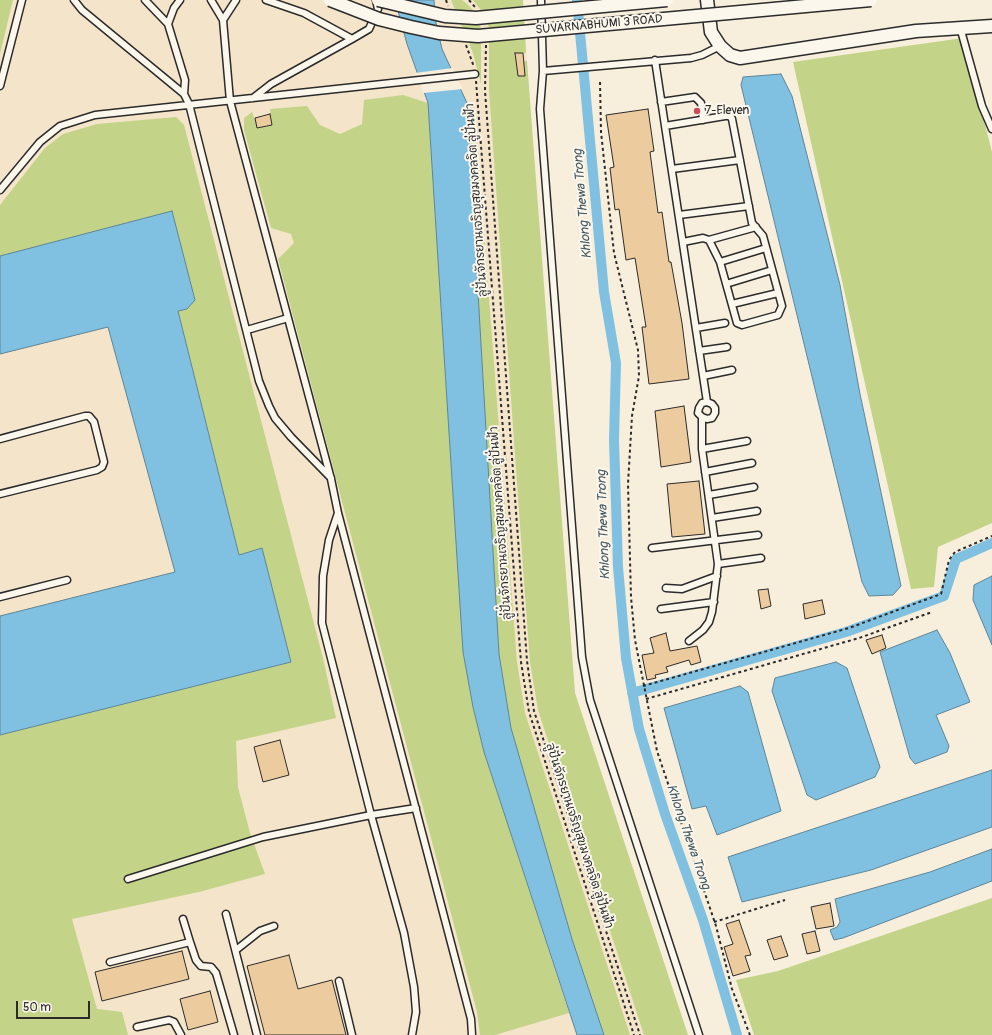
<!DOCTYPE html>
<html>
<head>
<meta charset="utf-8">
<style>
  body { margin:0 }
  #map { position:relative; width:992px; height:1035px; overflow:hidden; background:#f8eedc; font-family:Pangolin,sans-serif }
  canvas { display:block }
  .scale { position:absolute; left:16px; top:1001px; width:74px; height:18px; box-sizing:border-box; border:2px solid #2b2b2b; border-top:0; padding-left:5px; font-size:12px; line-height:14px; white-space:nowrap; color:#2b2b2b; -webkit-text-stroke:3px #fbf7ec; paint-order:stroke }
</style>
</head>
<body>
<div id="map">
<canvas width="992" height="1035"></canvas>
<div class="scale">50 m</div>
</div>
<script>
const g = document.querySelector('canvas').getContext('2d');
g.lineJoin = 'round';
function fillPath(path, color) { g.fillStyle = color; g.fill(path, 'evenodd'); }
const shape = rows => new Path2D(rows.map(r => 'M' + r).join(''));
function trace(path, color, width, dash) { g.strokeStyle = color; g.lineWidth = width; g.lineCap = dash ? 'butt' : 'round'; g.setLineDash(dash || []); g.stroke(path); }
function drawText(font, color, halo, rows, align = 'center') {
  g.font = font + ' Pangolin,"Playpen Sans Thai",sans-serif'; g.lineWidth = 4; g.setLineDash([]); g.textBaseline = 'middle'; g.strokeStyle = halo; g.fillStyle = color; for (const [text, x, y, turn = 0] of rows) {
    g.save(); g.translate(x, y); g.rotate((+turn || 0) * Math.PI / 180); g.textAlign = isNaN(turn) ? turn : align; if (halo) g.strokeText(text, 0, 0); g.fillText(text, 0, 0); g.restore();
  }
}
fillPath(shape([
  [0,0,523,0,536,193,575,693,688,1035,0,1035]
]), '#f4e4c9');
fillPath(shape([
  [0,0,13,0,0,54],
  [451,0,462,0,466,3,475,12,481,28,481,84,473,53],
  [473,0,523,0,526,53,516,53,516,61,527,61,575,693,688,1035,644,1035,538,710,530,662,526,609,489,90,489,27,480,9],
  [963,38,992,152,992,523,938,547,934,587,911,589,793,62],
  [403,95,428,103,463,652,473,707,484,752,569,1013,495,1035,480,1035,477,1012,278,259,294,243,291,234,271,228,244,130,244,118,252,112,258,128,272,125,270,109,307,106,320,125,340,134,362,124,364,100],
  [467,103,474,103,517,662,525,713,630,1035,604,1035,572,939,511,728,499,654],
  [176,117,184,125,323,658,336,718,236,741,238,787,250,833,265,874,199,892,72,919,97,1009,122,1012,128,1035,0,1035,0,735,290,662,262,548,239,555,178,311,172,212,0,256,0,205,45,148,63,134,97,124],
  [992,898,992,1035,754,1035,736,980,778,971]
]), '#c3d489');
const water = shape([
  [395,0,434,0,436,23,442,49,467,103,499,654,511,728,572,939,604,1035,577,1035,484,752,473,707,463,652,428,103,407,44,395,0],
  [781,74,792,96,840,285,860,394,901,586,893,595,869,596,862,582,741,85,743,77,781,74],
  [172,211,195,300,187,309,178,311,239,555,262,548,291,662,0,735,0,616,175,572,108,327,0,354,0,256,172,211],
  [992,576,992,645,973,600,974,585,992,576],
  [937,630,950,653,970,702,936,715,949,746,947,752,915,764,910,758,880,652,937,630],
  [836,662,847,668,880,767,875,777,816,800,807,795,772,691,775,678,836,662],
  [740,686,748,692,781,811,717,835,706,806,692,809,664,708,740,686],
  [992,770,992,827,871,870,742,902,728,857,992,770],
  [992,849,992,881,843,938,834,940,830,930,837,927,840,922,835,899,930,872,992,849]
]);
fillPath(water, '#80c1e1');
trace(water, '#5e8598', 1);
fillPath(shape([
  [453,68,463,89,423,93,415,73]
]), '#f8eedc');
trace(shape([
  [577,0,604,292,616,363,614,440,618,567,626,658,639,729,665,814,703,920,737,1035],
  [632,693,846,632,944,596,956,559,992,543]
]), '#80c1e1', 10);
const building = shape([
  [515,53,523,53,525,76,518,76,515,53],
  [648,109,654,151,650,152,658,213,662,212,669,262,671,262,682,323,689,379,649,384,642,327,646,327,635,258,626,260,619,209,615,210,610,168,614,167,606,115,648,109],
  [270,114,272,125,257,128,255,118,270,114],
  [684,406,691,462,661,467,655,411,684,406],
  [699,481,705,534,672,537,667,484,699,481],
  [768,589,771,606,761,609,758,590,768,589],
  [822,600,825,614,805,619,803,604,822,600],
  [666,633,670,651,697,646,701,662,691,665,689,660,666,667,668,672,655,675,656,678,647,680,642,655,654,653,650,638,666,633],
  [882,635,886,648,872,654,866,640,882,635],
  [280,740,289,775,263,782,254,747,280,740],
  [830,903,834,926,816,929,811,907,830,903],
  [739,920,751,955,745,956,750,971,733,976,724,947,733,944,726,924,739,920],
  [815,931,820,951,807,954,802,934,815,931],
  [781,936,788,956,774,960,767,940,781,936],
  [182,951,189,979,102,1001,95,972,182,951],
  [289,955,298,989,332,980,346,1035,265,1035,247,966,289,955],
  [210,991,218,1022,188,1030,180,999,210,991]
]);
fillPath(building, '#eccb9e');
trace(building, '#2b2b2b', 1);
const lane = shape([
  [74,0,82,10,184,94,189,104,259,381,269,406,275,418,291,437,331,478],
  [145,0,168,24,185,80,184,94],
  [211,0,223,20,230,101,331,479,338,513,471,1019,472,1035],
  [266,0,304,13,352,39,369,29,378,9,376,0],
  [541,0,543,71],
  [223,20,236,0],
  [168,24,174,8,180,0],
  [960,27,982,106,992,129],
  [655,60,707,402],
  [0,86,22,0],
  [253,98,271,84,352,39],
  [661,102,695,97,701,103,703,120],
  [665,126,725,116,730,116,732,119,752,223,763,236,782,306,778,315,742,325,737,323,720,262,709,240,703,238,683,242],
  [672,169,740,160],
  [0,190,40,142,60,126,95,115,475,74],
  [679,215,749,206],
  [709,240,756,227],
  [720,262,766,248],
  [726,284,772,270],
  [732,304,778,293],
  [696,328,725,323],
  [247,330,288,318],
  [699,351,727,347],
  [703,376,732,370],
  [0,439,85,416,89,416,94,422,104,462,102,467,97,470,0,494],
  [702,449,747,441],
  [705,472,752,463],
  [709,495,754,487],
  [338,513,329,540,323,576,322,623,371,815,404,933,414,987,416,1012,412,1035],
  [712,518,757,511],
  [652,548,758,535],
  [718,564,761,558],
  [666,588,682,589,717,576],
  [0,597,67,580],
  [661,609,714,602],
  [689,641,703,630,709,622,712,612,718,564,702,449,702,417,698,413,699,408,702,403,707,402,712,404,715,408,715,413,712,418,707,419,702,417],
  [128,879,263,837,371,815,416,808],
  [226,914,257,1035],
  [183,919,190,942],
  [236,950,260,931,274,926],
  [110,962,190,942,196,960,201,966,211,967,216,973,234,1035],
  [339,981,352,1035],
  [137,1027,169,1020,174,1022,181,1035],
  [699,1035,590,700,582,657,540,109,543,71,691,58,702,55,720,46]
]);
const street = shape([
  [707,0,711,32,720,46,730,55,740,58,916,31,992,26]
]);
trace(lane, '#2b2b2b', 9);
trace(street, '#2b2b2b', 15);
trace(shape([
  [446,0,448,6],
  [469,0,475,7],
  [466,45,474,67],
  [486,45,485,91,527,661,534,711,640,1035],
  [476,81,517,611,521,662,529,712,634,1035],
  [600,82,601,132,614,253,638,350,639,376,632,416,628,484,631,597,635,640,657,751,716,926,732,989,750,1035],
  [643,686,849,628,941,594,949,560,955,552,992,536],
  [646,699,859,638,932,612],
  [714,922,785,900]
]), '#2b2b2b', 2, [3, 3]);
trace(lane, '#fbf7ec', 6);
trace(street, '#fbf7ec', 12);
const streetBridge = shape([
  [330,0,379,19,411,27,439,33,478,36,871,0],
  [378,0,445,16,476,18,667,0]
]);
trace(streetBridge, '#2b2b2b', 15, []);
trace(streetBridge, '#fbf7ec', 12);
for (const [x, y, r, color] of [
  [697,111,4,"#d1495b"]
]) { const dot = new Path2D(); dot.arc(x, y, r, 0, 2 * Math.PI); g.fillStyle = color; g.fill(dot); trace(dot, '#fbf7ec', 1.5); }
drawText('12px', '#2b2b2b', '#fbf7ec', [
  ["SUVARNABHUMI 3 ROAD",599,25,-5],
  ["ลู่ปั่นจักรยานเจริญสุขมงคลจิต ลู่ปั่นฟ้า",477,200,-94],
  ["ลู่ปั่นจักรยานเจริญสุขมงคลจิต ลู่ปั่นฟ้า",501,523,-94],
  ["ลู่ปั่นจักรยานเจริญสุขมงคลจิต ลู่ปั่นฟ้า",579,836,72]
]);
drawText('12px', '#2b2b2b', '#fbf7ec', [
  ["7-Eleven",705,111]
], 'left');
drawText('italic 13px', '#445862', '#fbf7ec', [
  ["Khlong Thewa Trong",583,204,-95],
  ["Khlong Thewa Trong",604,525,-92],
  ["Khlong Thewa Trong",688,837,71]
]);
</script>
</body>
</html>
